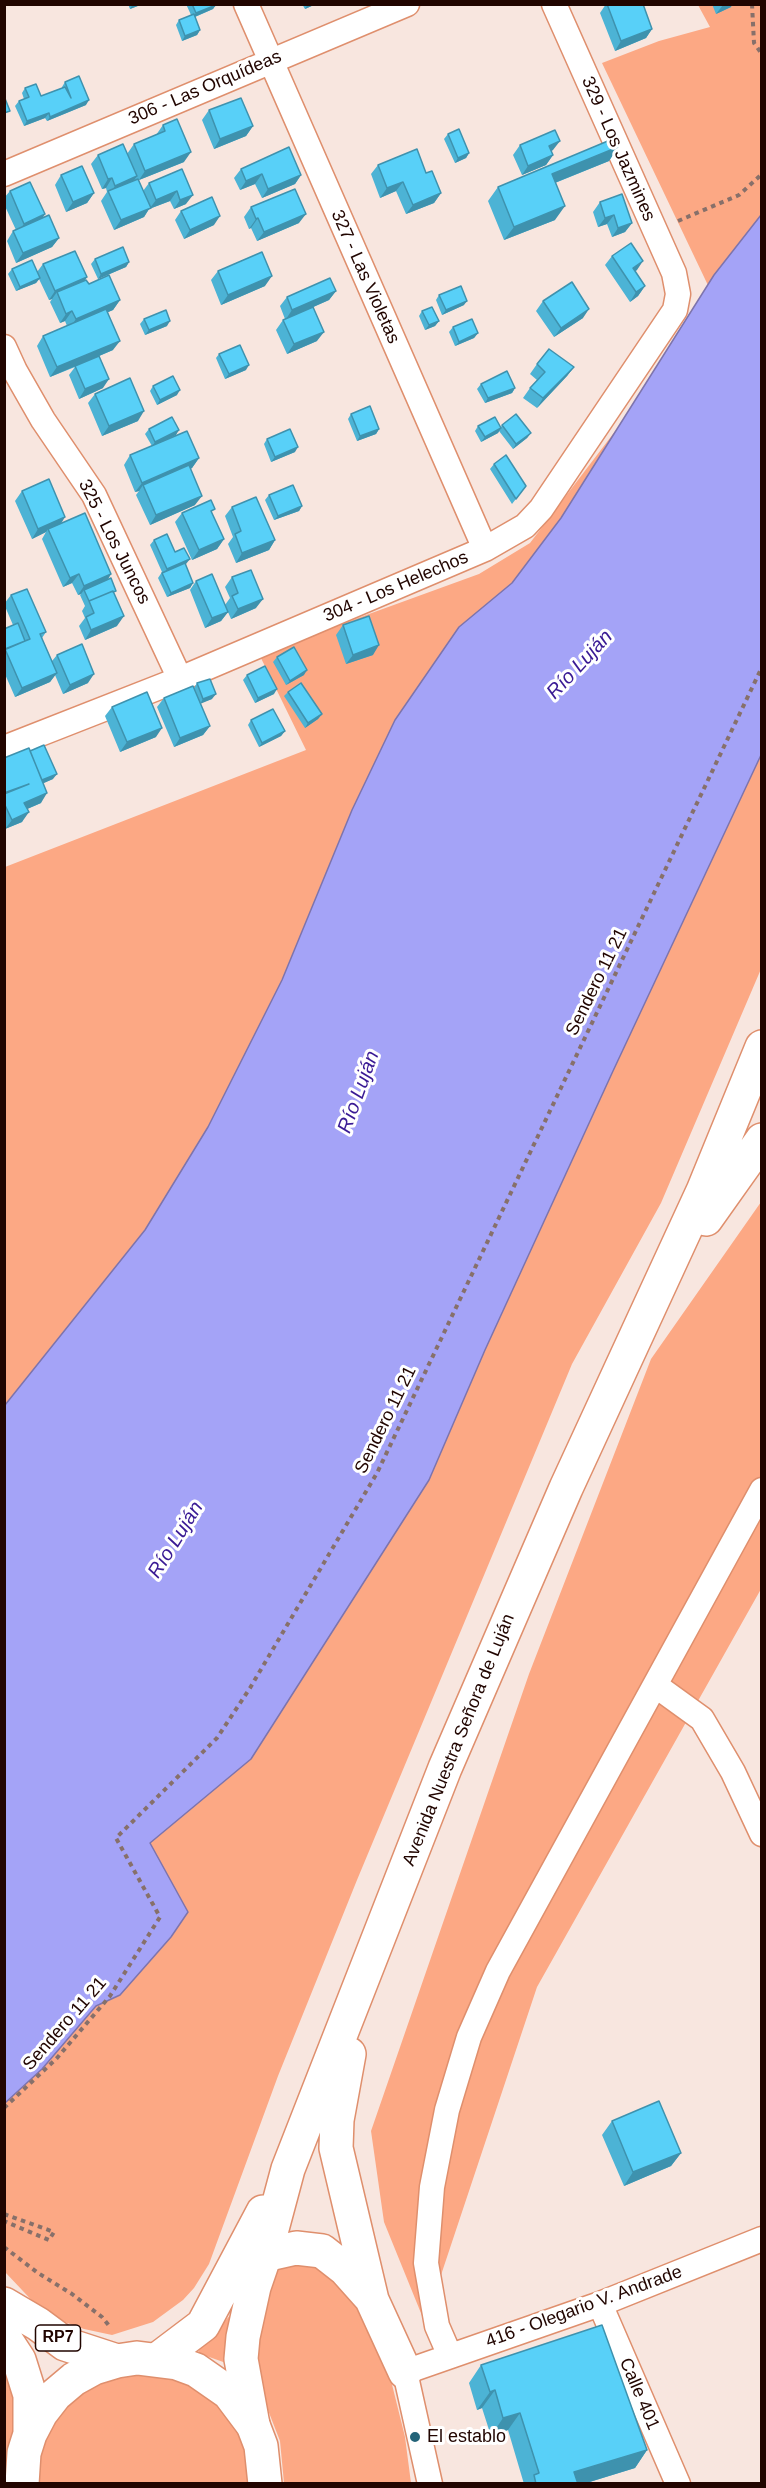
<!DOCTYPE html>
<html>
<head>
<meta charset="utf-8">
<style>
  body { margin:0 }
  #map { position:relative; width:766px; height:2488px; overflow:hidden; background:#f8e6df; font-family:Arial,sans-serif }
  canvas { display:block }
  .frame { position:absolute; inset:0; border:6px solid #210500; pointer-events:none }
</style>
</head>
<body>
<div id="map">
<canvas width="766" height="2488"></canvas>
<div class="frame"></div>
</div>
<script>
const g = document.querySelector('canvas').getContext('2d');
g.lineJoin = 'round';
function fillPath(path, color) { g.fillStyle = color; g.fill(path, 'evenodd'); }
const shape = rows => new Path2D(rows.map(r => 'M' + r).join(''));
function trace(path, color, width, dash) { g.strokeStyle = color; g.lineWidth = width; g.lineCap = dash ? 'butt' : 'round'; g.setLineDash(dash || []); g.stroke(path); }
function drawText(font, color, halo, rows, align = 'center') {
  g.font = font + ' Arial,sans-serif'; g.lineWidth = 6; g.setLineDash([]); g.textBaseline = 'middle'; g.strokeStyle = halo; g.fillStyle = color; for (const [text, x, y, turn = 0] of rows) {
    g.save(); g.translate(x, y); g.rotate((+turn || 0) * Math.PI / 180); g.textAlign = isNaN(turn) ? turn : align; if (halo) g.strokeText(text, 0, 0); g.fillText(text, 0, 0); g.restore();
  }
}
fillPath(shape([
  [698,5,761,5,761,295,5,1600,5,867,306,750,259,654,479,574,530,543,715,300,602,63,659,41,710,27],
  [761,519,761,969,661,1203,572,1364,357,1880,278,2076,209,2264,194,2288,183,2300,153,2322,112,2335,84,2329,59,2320,39,2308,5,2272,5,1896],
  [761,1202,761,1589,537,1987,425,2323,384,2222,371,2131,529,1674,651,1359],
  [289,2257,329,2262,383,2348,405,2437,411,2483,284,2483,280,2441,261,2392,252,2339,274,2269],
  [252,2265,226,2363,198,2353,201,2345,215,2333,231,2314],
  [5,2349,20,2405,5,2473],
  [113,2373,186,2375,242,2424,254,2483,39,2484,41,2454,46,2436,66,2404]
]), '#fca884');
const water = shape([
  [761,215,761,755,613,1071,485,1350,429,1480,251,1759,150,1843,188,1912,171,1937,120,1995,96,2006,42,2069,5,2103,5,1405,145,1230,208,1127,282,980,352,810,395,720,459,627,512,583,561,518,714,275,761,215]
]);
fillPath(water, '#a4a3f7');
trace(water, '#7d74ad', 1.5);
const minor = shape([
  [246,4,485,549],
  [4,174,407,4],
  [4,347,15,371,43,420,94,495,180,679],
  [4,748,180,679,485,549,525,526,541,509,675,310,678,294,674,273,554,4],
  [655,1685,702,1719,733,1772,762,1834],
  [600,2304,678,2484],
  [450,2356,437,2326,426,2263,432,2187,447,2110,469,2037,498,1971,762,1490],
  [430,2484,405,2372,600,2304,762,2239]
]);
const secondary = shape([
  [706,1219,762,1140],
  [349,2054,337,2120,336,2148,372,2300,405,2372],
  [265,2255,296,2248,322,2251,345,2269,370,2297],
  [158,2359,203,2325,263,2212],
  [253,2425,241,2359,243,2337,254,2287,265,2255,288,2169,445,1768,566,1488,703,1191,762,1047]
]);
const primary = shape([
  [4,2304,38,2324,65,2344,117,2361],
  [4,2337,19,2360,30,2395,30,2434],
  [22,2484,24,2453,30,2434,41,2413,55,2395,74,2379,94,2368,117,2361,137,2358,177,2363,196,2370,229,2393,253,2425,261,2446,265,2484]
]);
trace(minor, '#df8f6d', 27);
trace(secondary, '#df8f6d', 36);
trace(primary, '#df8f6d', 36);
trace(shape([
  [752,4,754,43,762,54],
  [678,221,739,195,762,174],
  [4,2108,57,2058,110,1996,160,1917,116,1838,217,1738,250,1688,377,1473,762,667],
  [4,2214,54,2232,49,2240,4,2221],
  [4,2247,38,2273,72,2294,102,2317,111,2328]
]), '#87706a', 4, [4.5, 4.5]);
trace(minor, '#fff', 24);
trace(secondary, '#fff', 33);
trace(primary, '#fff', 33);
fillPath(shape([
  [128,4,143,4,130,9],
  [186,4,216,4,213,9,195,17,200,30,197,35,182,41,176,25,179,20,191,15],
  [302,4,316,4,305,9],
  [606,4,643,4,652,29,646,38,615,51,600,13],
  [712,4,732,4,731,7,716,14],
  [65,82,86,105,47,121,45,118,24,126,15,106,19,101,24,99,22,93,25,88,41,96,62,88,62,87],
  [209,110,253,126,246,136,214,149,202,120],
  [163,125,184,162,139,180,143,191,149,183,182,169,186,204,174,209,170,201,149,209,144,217,114,230,101,201,107,192,106,188,102,189,91,164,98,155,127,154,134,144,156,135],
  [448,134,469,153,466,158,455,163,444,139],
  [520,145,553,150,551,151,553,155,546,165,522,175,513,155],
  [618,147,609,161,555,183,555,220,504,240,488,201,498,187],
  [378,165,426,173,441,193,434,203,406,214,396,191,380,198,371,174],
  [241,169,301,175,295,184,262,198,255,184,240,190,234,178],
  [61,175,94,193,87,203,66,212,55,185],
  [10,191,45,214,42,219,59,238,52,247,16,263,7,241,13,231,16,230,4,204,4,198],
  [600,202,632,223,625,232,612,237,607,224,598,227,593,212],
  [251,207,299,223,257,241,251,228,249,229,244,217],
  [181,211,214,225,184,239,175,220],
  [612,256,637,270,635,271,645,286,638,296,630,302,605,265],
  [95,259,129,262,126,267,98,279,91,264],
  [43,264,87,277,85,280,89,284,120,300,113,310,108,312,113,350,99,356,103,388,79,399,69,375,75,367,50,377,37,346,43,336,67,326,65,321,60,323,50,302,52,299,49,300,39,279,36,283,16,291,8,274,12,269,37,272],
  [218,271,265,286,221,305,211,280],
  [336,291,329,300,311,308,317,341,287,354,276,330,283,320,285,319,280,306,287,297],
  [439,295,464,305,442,315,436,300],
  [543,301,583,318,554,337,536,311],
  [422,311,439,321,435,326,425,330,419,316],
  [144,319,167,326,145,335,140,324],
  [453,327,478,333,474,338,455,346,449,332],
  [219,354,246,370,225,379,216,358],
  [537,364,574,367,567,376,537,408,523,398,530,388,537,380,530,374],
  [481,384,515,388,512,393,485,403,477,389],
  [153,386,177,395,157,405,150,391],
  [95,394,138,421,102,436,88,403],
  [351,414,379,429,376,434,357,441,348,419],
  [502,425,531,433,527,438,513,449,499,431,498,433,481,442,475,431,478,426,501,427],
  [149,429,176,435,159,443,199,458,192,468,190,469,195,505,150,525,136,495,139,491,135,492,124,465,130,455,152,446,145,434],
  [267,439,295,452,271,462,264,444],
  [494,464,526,486,512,504,490,469],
  [22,491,61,524,111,574,107,580,114,594,117,626,85,640,79,626,85,618,82,611,85,606,80,595,81,594,78,595,72,583,63,587,42,539,46,532,32,539,15,501],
  [269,495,302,506,299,511,274,520,265,500],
  [232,507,275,540,269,550,236,563,228,544,233,537,225,516],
  [182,513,212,514,224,539,217,549,192,560,175,522],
  [154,540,175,552,186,564,185,564,193,583,190,588,167,597,158,578,162,572,150,545],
  [232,577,256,608,231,619,228,612,221,621,205,628,190,590,196,581,225,605,230,598,225,587],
  [11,595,46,632,42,638,52,661,57,655,88,683,63,694,55,675,50,682,15,697,4,672,4,629,13,625,4,604],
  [343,625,373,655,346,664,336,635],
  [277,657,304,675,286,685,273,662],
  [247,675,274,694,255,703,243,680],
  [197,683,212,699,200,703,210,726,203,735,174,747,157,707,164,698,194,688],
  [288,692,322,714,318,719,305,728,284,696],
  [112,707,156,737,120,752,105,716],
  [251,720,285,731,281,736,259,747,248,725],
  [30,751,53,779,43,783,41,803,27,809,22,822,5,829,4,758],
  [612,2121,681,2153,671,2166,624,2186,602,2135],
  [481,2365,647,2450,635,2468,583,2484,524,2484,508,2430,491,2436,482,2408,477,2410,469,2383]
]), '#4cb3d5');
fillPath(shape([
  [133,4,143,4,130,9],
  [308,4,316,4,305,9],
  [732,4,731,7,716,14,723,5],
  [216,5,213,9,192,18,196,13],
  [652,29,646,38,615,51,621,41],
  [200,30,197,35,182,41,185,36],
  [89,100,86,105,47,121,50,117],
  [49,113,45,118,24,126,27,121],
  [253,126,246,136,214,149,220,139],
  [560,141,553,150,542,155,549,146],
  [618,147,609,161,542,188,552,174],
  [191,152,184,162,139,180,145,171],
  [469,153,466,158,455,163,458,158],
  [553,155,546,165,522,175,528,166],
  [262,174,255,184,240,190,246,181],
  [301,175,295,184,262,198,268,189],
  [137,176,130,186,109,195,115,186],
  [112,178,106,188,102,189,108,179],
  [403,182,396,191,380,198,387,188],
  [177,191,170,201,149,209,144,217,114,230,121,220,150,208,156,200],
  [94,193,87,203,66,212,73,202],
  [441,193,434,203,406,214,413,205],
  [193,195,186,204,174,209,180,200],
  [565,206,555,220,504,240,514,227],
  [45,214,38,224,17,233,24,224],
  [306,214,299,223,257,241,264,232],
  [614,215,607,224,598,227,605,218],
  [220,216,214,225,184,239,190,230],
  [258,218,251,228,249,229,256,219],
  [632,223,625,232,612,237,618,228],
  [59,238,52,247,16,263,23,253],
  [643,261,637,270,626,277,633,268],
  [129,262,126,267,98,279,101,274],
  [272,276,265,286,221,305,228,295],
  [87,277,80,287,57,292,52,299,49,300,55,291],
  [40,278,36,283,16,291,20,287],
  [645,286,638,296,630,302,636,292],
  [336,291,329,300,286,319,292,310],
  [120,300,113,310,69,329,76,319],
  [467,301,464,305,442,315,446,310],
  [589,309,583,318,554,337,561,328],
  [72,311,65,321,60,323,66,314],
  [170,321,167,326,145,335,149,330],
  [439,321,435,326,425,330,429,325],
  [324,332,317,341,287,354,294,344],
  [478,333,474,338,455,346,459,342],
  [120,341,113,350,50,377,57,367],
  [249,365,246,370,225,379,229,374],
  [574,367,567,376,537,408,543,398],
  [109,379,103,388,79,399,85,389],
  [515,388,512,393,485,403,488,398],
  [180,390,177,395,157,405,160,400],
  [144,411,138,421,102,436,109,426],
  [501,428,498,433,481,442,485,437],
  [379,429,376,434,357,441,360,436],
  [179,430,176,435,152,447,155,442],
  [531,433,527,438,513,449,516,444],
  [298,447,295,452,271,462,275,457],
  [199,458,192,468,144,488,143,485,139,491,135,492,142,483],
  [202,496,195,505,150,525,156,515],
  [302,506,299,511,274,520,278,516],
  [65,517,59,527,48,529,46,532,32,539,38,529],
  [224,539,217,549,192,560,199,550],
  [275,540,269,550,236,563,242,553],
  [190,559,186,564,163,574,167,569],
  [79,574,72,583,63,587,70,578],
  [111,574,105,584,84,590,81,594,78,595,84,586],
  [193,583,190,588,167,597,171,593],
  [263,599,256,608,231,619,238,609],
  [228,612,221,621,205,628,212,618],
  [124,616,117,626,85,640,91,630],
  [379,645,373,655,346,664,353,655],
  [307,670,304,675,286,685,290,681],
  [57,673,50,682,15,697,22,688],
  [94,674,88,683,63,694,70,685],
  [277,689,274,694,255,703,258,698],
  [216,694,212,699,200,704,203,699],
  [322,714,318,719,305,728,308,723],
  [210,726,203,735,174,747,180,738],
  [162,728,156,737,120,752,127,742],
  [285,731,281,736,259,747,262,743],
  [57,774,53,779,35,787,38,782],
  [47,793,41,803,18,813,24,803],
  [29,812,22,822,5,829,12,820],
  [681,2153,671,2166,624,2186,633,2172],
  [495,2390,482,2408,477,2410,490,2392],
  [520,2413,508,2430,491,2436,503,2418],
  [647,2450,635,2468,583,2484,567,2484,574,2472]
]), '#3e92ae');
const building = shape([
  [192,4,216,4,216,5,196,13,192,4],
  [607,4,643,4,652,29,621,41,607,4],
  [194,14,200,30,185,36,179,20,194,14],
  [79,76,89,100,50,117,49,113,27,121,19,101,29,97,25,88,36,84,41,96,65,87,71,98,65,82,79,76],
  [4,96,10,111,4,113,4,96],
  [241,98,253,126,220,139,209,110,241,98],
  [177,119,191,152,145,171,134,144,165,131,163,125,177,119],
  [459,129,469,153,458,158,448,134,459,129],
  [555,130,560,141,549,146,553,155,528,166,520,145,555,130],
  [615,138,618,147,552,174,565,206,514,227,498,187,615,138],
  [123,144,137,176,115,186,112,178,108,179,98,155,123,144],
  [289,147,301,175,268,189,262,174,246,181,241,169,289,147],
  [417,149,426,173,432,171,441,193,413,205,403,182,387,188,378,165,417,149],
  [82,166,94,193,73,202,61,175,82,166],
  [182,169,193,195,180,200,177,191,156,200,149,183,182,169],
  [138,179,151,208,121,220,108,191,138,179],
  [30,182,45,214,24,224,10,191,30,182],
  [295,189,306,214,264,232,258,218,256,219,251,207,295,189],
  [622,194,632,223,618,228,614,215,605,218,600,202,622,194],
  [212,197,220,216,190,230,181,211,212,197],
  [49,215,59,238,23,253,13,231,49,215],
  [631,243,643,261,633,268,645,286,636,292,612,256,631,243],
  [123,247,129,262,101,274,95,259,123,247],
  [75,251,87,277,55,291,43,264,75,251],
  [262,252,272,276,228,295,218,271,262,252],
  [32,260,40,278,20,287,12,269,32,260],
  [109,275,120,300,76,319,72,311,66,314,57,292,86,280,89,284,109,275],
  [330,278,336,291,292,310,287,297,330,278],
  [572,282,589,309,561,328,543,301,572,282],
  [461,286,467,301,446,310,439,295,461,286],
  [313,307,324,332,294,344,283,320,313,307],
  [432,307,439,321,429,325,422,311,432,307],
  [106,309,120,341,57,367,43,336,106,309],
  [166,310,170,321,149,330,144,319,166,310],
  [472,319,478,333,459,342,453,327,472,319],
  [240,345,249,365,229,374,219,354,240,345],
  [549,349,574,367,543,398,530,388,545,372,537,364,549,349],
  [99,356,109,379,85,389,75,366,99,356],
  [507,371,515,388,488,398,481,384,507,371],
  [173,376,180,390,160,400,153,386,173,376],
  [130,378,144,411,109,426,95,394,130,378],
  [370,406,379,429,360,436,351,414,370,406],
  [516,414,531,433,516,444,502,425,516,414],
  [172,417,179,430,155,442,149,429,172,417],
  [495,417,501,428,485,437,478,426,495,417],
  [290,429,298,447,275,457,267,439,290,429],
  [187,431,199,458,142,483,130,455,187,431],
  [506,455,526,486,516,499,494,464,506,455],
  [189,465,202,496,156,515,143,485,189,465],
  [49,479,65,517,38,529,22,491,49,479],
  [293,485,302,506,278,516,269,495,293,485],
  [256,497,275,540,242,553,235,534,241,531,232,507,256,497],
  [211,500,215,509,211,511,224,539,199,550,182,513,211,500],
  [85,513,111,574,84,586,79,574,70,578,48,529,85,513],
  [167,534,175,552,184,548,190,559,167,569,154,540,167,534],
  [185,563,193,583,171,593,162,573,185,563],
  [251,570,263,599,238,609,232,596,238,593,232,577,251,570],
  [212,574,228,612,212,618,196,581,212,574],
  [111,578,116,591,113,592,113,591,89,601,84,590,111,578],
  [27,589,46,632,40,634,57,673,22,688,5,649,30,639,11,595,27,589],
  [113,591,124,616,91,630,86,617,94,613,89,601,113,591],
  [369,616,379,645,353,655,343,625,369,616],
  [18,623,25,641,4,650,4,629,18,623],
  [82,644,94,674,70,685,57,655,82,644],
  [294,647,307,670,290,681,277,657,294,647],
  [265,666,277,689,258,698,247,675,265,666],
  [210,679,216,694,203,699,197,683,210,679],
  [301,683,322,714,308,723,288,692,301,683],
  [193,686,210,726,180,738,164,698,193,686],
  [147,692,162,728,127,742,112,707,147,692],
  [273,709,285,731,262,743,251,720,273,709],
  [44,745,57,774,42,780,30,751,44,745],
  [29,748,47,793,24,803,29,812,12,820,4,803,4,794,29,784,4,793,4,758,29,748],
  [659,2101,681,2153,633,2172,612,2121,659,2101],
  [602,2325,647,2450,574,2472,578,2484,536,2484,534,2475,539,2473,520,2413,503,2418,495,2390,490,2392,481,2365,602,2325]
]);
fillPath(building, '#58d0f8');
trace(building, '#3e92ae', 1.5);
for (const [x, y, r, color] of [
  [415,2437,6,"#236378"]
]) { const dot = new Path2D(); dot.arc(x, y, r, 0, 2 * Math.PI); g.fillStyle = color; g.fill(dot); trace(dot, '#fff', 2); }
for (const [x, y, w] of [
  [58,2338,45]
]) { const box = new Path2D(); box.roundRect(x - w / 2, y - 13, w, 26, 4.5); g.fillStyle = '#fff'; g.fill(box); trace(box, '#210500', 1.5); }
drawText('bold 16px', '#210500', null, [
  ["RP7",58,2338]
]);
drawText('18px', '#210500', '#fff', [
  ["306 - Las Orquídeas",205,88,-23],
  ["329 - Los Jazmines",618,149,66],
  ["327 - Las Violetas",365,277,66],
  ["325 - Los Juncos",114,542,63],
  ["304 - Los Helechos",396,587,-23],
  ["Sendero 11 21",597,982,-64],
  ["Sendero 11 21",386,1420,-64],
  ["Avenida Nuestra Señora de Luján",459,1740,-68],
  ["Sendero 11 21",65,2024,-49],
  ["416 - Olegario V. Andrade",584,2307,-20],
  ["Calle 401",639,2394,67]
]);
drawText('18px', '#210500', '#fff', [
  ["El establo",427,2437]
], 'left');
drawText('italic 20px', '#391a94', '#fff', [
  ["Río Luján",580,665,-47],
  ["Río Luján",359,1092,-70],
  ["Río Luján",176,1540,-58]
]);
</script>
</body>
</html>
